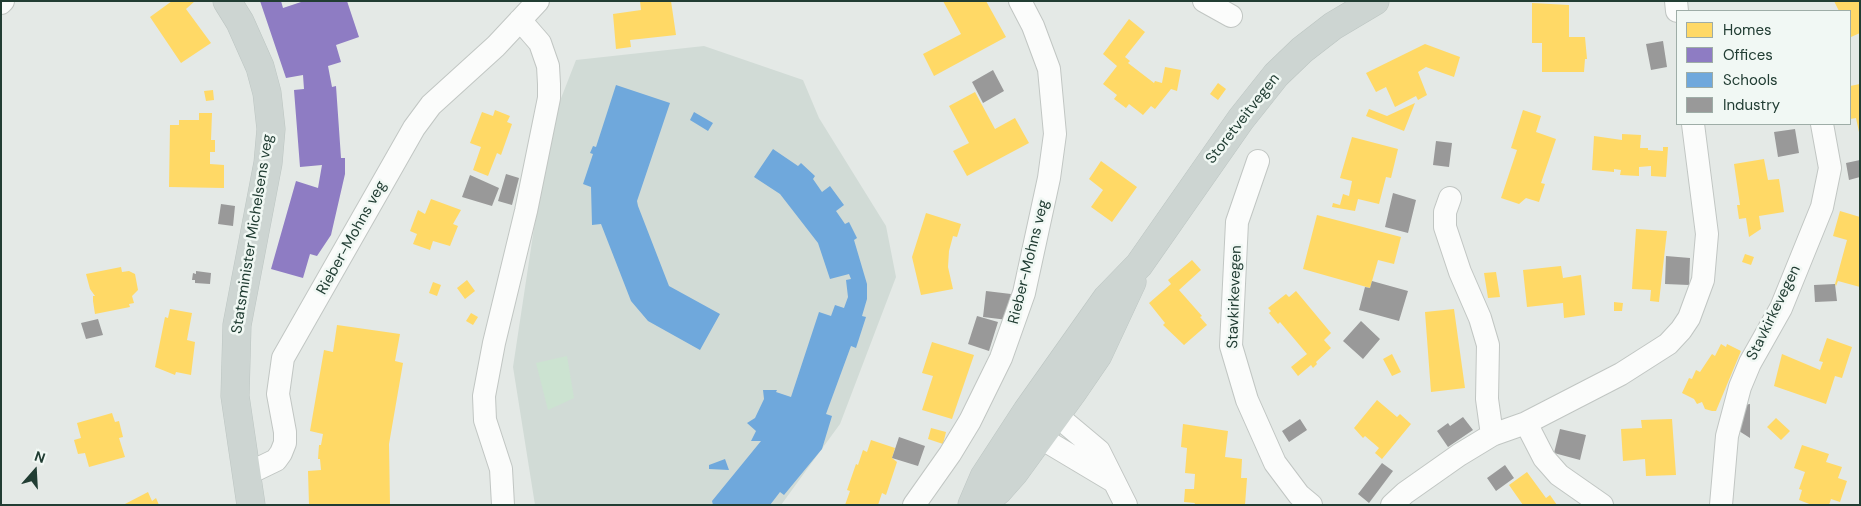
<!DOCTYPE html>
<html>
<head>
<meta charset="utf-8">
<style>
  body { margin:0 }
  #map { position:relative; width:1861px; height:506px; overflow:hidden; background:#e4e9e6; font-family:"DM Sans",sans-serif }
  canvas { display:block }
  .frame { position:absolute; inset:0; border:2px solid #213d33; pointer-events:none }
  .legend { position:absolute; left:1676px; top:10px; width:175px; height:115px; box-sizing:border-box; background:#f1f8f4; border:1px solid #9eada7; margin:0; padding:6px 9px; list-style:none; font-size:15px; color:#213d33 }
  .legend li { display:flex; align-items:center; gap:10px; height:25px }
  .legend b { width:25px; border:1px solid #9eada7 }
  .north { position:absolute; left:10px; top:446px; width:50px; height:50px; -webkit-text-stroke:4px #f1f8f4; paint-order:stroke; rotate:19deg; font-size:14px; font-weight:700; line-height:20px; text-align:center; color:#213d33 }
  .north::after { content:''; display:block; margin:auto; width:18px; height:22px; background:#213d33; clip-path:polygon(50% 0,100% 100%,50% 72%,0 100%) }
</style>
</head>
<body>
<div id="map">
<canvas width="1861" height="506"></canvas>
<div class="frame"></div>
<ul class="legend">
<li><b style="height:14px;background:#ffd966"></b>Homes</li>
<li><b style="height:14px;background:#8e7cc3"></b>Offices</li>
<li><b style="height:14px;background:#6fa8dc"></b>Schools</li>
<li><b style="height:14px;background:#999"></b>Industry</li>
</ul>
<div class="north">N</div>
</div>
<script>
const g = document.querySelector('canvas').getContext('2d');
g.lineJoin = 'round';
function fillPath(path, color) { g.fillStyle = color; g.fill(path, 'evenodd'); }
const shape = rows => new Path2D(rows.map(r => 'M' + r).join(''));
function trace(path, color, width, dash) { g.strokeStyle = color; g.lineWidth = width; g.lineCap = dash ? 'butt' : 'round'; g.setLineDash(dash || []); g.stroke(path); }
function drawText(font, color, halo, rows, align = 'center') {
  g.font = font + ' "DM Sans",sans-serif'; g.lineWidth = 5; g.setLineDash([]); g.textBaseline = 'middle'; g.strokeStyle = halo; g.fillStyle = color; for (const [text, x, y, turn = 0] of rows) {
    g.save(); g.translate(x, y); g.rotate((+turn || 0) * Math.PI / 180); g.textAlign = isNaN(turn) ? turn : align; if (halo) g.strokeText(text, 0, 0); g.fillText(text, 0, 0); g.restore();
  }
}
fillPath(shape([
  [704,46,803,80,819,118,886,226,896,277,840,424,781,505,535,505,513,367,549,129,576,60]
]), '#d1dbd6');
fillPath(shape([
  [567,356,574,398,548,410,536,363]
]), '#cce3d1');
fillPath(shape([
  [172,1,195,1,186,9,211,43,181,63,150,17],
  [640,1,671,1,676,35,630,40,631,47,616,49,613,14,641,10],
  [943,1,986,1,1006,37,934,76,923,54,961,34],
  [1834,1,1860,1,1860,33,1851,37,1850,11,1839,11],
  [1532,3,1569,5,1569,37,1585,37,1587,59,1585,59,1584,72,1542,72,1542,43,1532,43],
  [1129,19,1145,32,1125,57,1130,61,1128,63,1154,83,1155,81,1162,83,1165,67,1181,70,1177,91,1171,89,1155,109,1151,106,1143,115,1129,104,1126,108,1114,99,1117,95,1103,84,1117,66,1103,54],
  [1425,44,1460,57,1454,77,1426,67,1418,72,1427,95,1418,100,1416,96,1395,107,1386,87,1376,92,1366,73],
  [1218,83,1226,89,1218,100,1210,94],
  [1860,84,1860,132,1859,132,1856,118,1850,119,1850,86],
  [213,90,214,100,206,101,204,91],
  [975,92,995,129,1015,118,1029,143,967,176,953,151,969,143,949,106],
  [1415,103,1404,131,1366,116,1369,109,1387,116],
  [495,110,510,116,507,122,512,124,501,155,497,153,488,176,473,170,481,147,470,143,482,112,493,116],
  [1523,110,1541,116,1536,132,1556,139,1541,183,1545,184,1539,202,1526,198,1519,204,1501,198,1517,150,1511,148],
  [199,113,212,113,211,140,215,140,215,152,210,152,210,164,224,165,224,188,169,187,170,125,179,125,179,120,199,120],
  [1622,134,1641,135,1640,148,1648,148,1648,150,1663,151,1663,147,1668,147,1666,177,1651,176,1651,166,1639,167,1639,176,1620,175,1621,170,1614,169,1614,172,1592,170,1594,136,1622,140],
  [1352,137,1398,149,1391,178,1386,177,1379,204,1358,199,1355,211,1332,207,1333,203,1340,205,1343,194,1349,196,1352,181,1340,178],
  [1764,159,1768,180,1779,179,1784,212,1759,216,1761,229,1749,237,1746,218,1739,219,1737,205,1740,205,1734,164],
  [1101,161,1137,187,1112,222,1091,207,1103,190,1089,179],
  [431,199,461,210,453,224,458,226,450,246,433,241,430,250,413,244,417,234,410,231,418,210,425,214],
  [1840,211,1860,217,1860,287,1838,281,1836,286,1835,284,1847,240,1833,236],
  [926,213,961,224,957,237,953,236,949,251,948,267,953,289,921,295,912,257],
  [1317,215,1401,237,1394,264,1378,260,1370,288,1303,269],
  [1636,229,1667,231,1659,302,1650,301,1651,290,1632,289],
  [1745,254,1754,257,1751,265,1742,262],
  [1192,260,1201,270,1179,290,1202,316,1200,317,1207,325,1184,345,1163,325,1165,323,1149,303,1171,284,1168,280],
  [1561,266,1563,278,1581,275,1585,315,1564,318,1563,303,1527,307,1523,270],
  [121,267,122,272,129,271,135,274,138,290,132,296,134,303,129,304,130,307,95,314,93,301,93,296,95,296,90,289,86,274],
  [1496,272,1500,297,1488,298,1484,273],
  [467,280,475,291,465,299,457,288],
  [433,282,441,285,437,296,429,293],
  [1296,291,1331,333,1324,340,1331,348,1316,362,1317,364,1313,368,1311,365,1298,376,1291,367,1307,354,1280,322,1278,324,1269,313,1271,311,1268,308,1286,294,1289,297],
  [1614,302,1623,303,1622,311,1614,311],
  [170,309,192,313,187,340,195,342,191,375,176,372,175,375,155,367,165,317,168,318],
  [1454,309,1465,388,1431,392,1425,312],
  [471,313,478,317,473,325,466,321],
  [337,325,400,334,395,361,403,363,389,444,390,505,309,505,308,471,321,470,320,459,318,459,319,445,321,445,323,434,310,431,324,350,333,352],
  [1827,338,1852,347,1842,378,1835,376,1826,404,1774,386,1782,354,1820,370,1823,362,1819,361],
  [932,342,974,355,952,419,922,410,933,376,922,373],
  [1721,344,1726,347,1727,344,1741,351,1716,411,1712,411,1705,409,1702,402,1697,404,1694,399,1682,393,1689,378,1692,379,1696,370,1700,372,1712,354,1715,356],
  [1392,354,1401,372,1392,376,1383,359],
  [1377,400,1397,417,1400,414,1411,424,1382,459,1375,453,1379,448,1365,436,1363,438,1354,428],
  [112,413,115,422,119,421,123,437,119,438,125,457,89,467,85,453,78,454,74,440,81,438,77,423],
  [1776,418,1790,431,1781,440,1767,427],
  [1672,419,1676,475,1646,476,1645,459,1623,461,1621,429,1642,428,1641,420],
  [1183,424,1228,431,1225,457,1242,459,1241,478,1247,478,1245,505,1194,505,1195,503,1184,502,1185,489,1194,489,1195,474,1185,473,1187,448,1181,447],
  [931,428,946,432,943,444,928,439],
  [871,440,895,448,892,458,897,462,886,495,882,493,878,505,845,505,850,491,847,490,856,464,858,465,863,450,867,452],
  [1802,445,1829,454,1826,462,1842,467,1838,478,1847,481,1840,502,1831,499,1829,505,1812,505,1799,500,1802,490,1799,489,1805,472,1794,468],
  [1527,472,1546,498,1550,495,1557,505,1523,505,1509,485],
  [148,492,152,501,156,498,159,505,123,505]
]), '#ffd966');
fillPath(shape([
  [260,1,281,1,283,8,304,1,347,1,359,37,336,45,341,62,328,66,332,87,336,86,341,158,345,158,345,174,331,235,317,256,310,254,303,278,271,269,296,181,318,188,322,165,300,167,294,90,304,89,303,75,286,78]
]), '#8e7cc3');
fillPath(shape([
  [616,85,670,103,637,201,638,206,669,286,720,314,700,350,648,321,631,301,601,224,592,225,591,187,583,184,593,154,590,153,593,146,596,147],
  [694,112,713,123,708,131,690,120],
  [773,149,798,166,801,163,815,176,813,179,822,192,830,186,844,205,836,211,845,224,849,222,857,238,854,240,867,284,867,299,862,316,866,317,856,348,851,346,826,414,832,416,822,449,784,495,780,492,770,505,713,505,712,501,761,441,751,441,756,431,747,423,755,418,764,399,763,390,777,390,776,392,791,397,819,312,831,316,835,305,844,308,848,297,846,280,851,279,849,274,830,279,818,243,780,194,754,177],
  [725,459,729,470,709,469,709,465]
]), '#6fa8dc');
fillPath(shape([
  [1663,41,1667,67,1651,70,1646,44],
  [993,70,1004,91,983,103,972,82],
  [1795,129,1799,153,1778,157,1774,132],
  [1436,141,1452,143,1449,167,1433,165],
  [1860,160,1860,177,1849,180,1846,163],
  [506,174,519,178,512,205,498,201],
  [470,175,499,188,492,206,462,197],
  [1393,193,1416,200,1408,233,1385,227],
  [221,204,235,206,233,226,218,224],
  [1666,256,1690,258,1689,285,1665,284],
  [196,271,211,273,210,284,195,283,195,280,192,280,193,273,196,274],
  [1372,281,1408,291,1399,321,1359,310,1365,287,1370,288],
  [1835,284,1837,301,1815,302,1814,285],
  [986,291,1011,294,1008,320,983,317],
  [977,316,998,322,989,351,968,344],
  [98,319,103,335,86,339,81,323],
  [1361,321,1380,339,1363,359,1343,341],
  [1750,404,1750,438,1739,431,1744,405],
  [1463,417,1473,430,1448,447,1437,431,1448,423,1450,426],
  [1300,419,1307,430,1289,442,1282,431],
  [1560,429,1586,435,1580,460,1554,453],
  [899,437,925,446,918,466,892,458],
  [1382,463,1393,471,1369,503,1358,494],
  [1505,465,1514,478,1496,491,1487,478]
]), '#999');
const minor = shape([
  [1204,1,1231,16],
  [1676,1,1677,11],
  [1,3,3,1],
  [1258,161,1237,222,1231,346,1247,400,1275,463,1299,495,1311,505],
  [1450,198,1445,212,1445,227,1460,272,1480,318,1488,345,1487,399,1492,435],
  [1040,413,1056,415,1099,451,1126,505],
  [1033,423,1041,438,1113,481],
  [1526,423,1544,458,1559,475,1602,505],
  [245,475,276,460,281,453,285,443,285,432,278,394,283,358,414,128,431,105,496,46,538,1],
  [503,505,501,469,485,420,484,396,494,343,526,211,549,98,549,84,548,66,540,43,520,20],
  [914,505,950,454,970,421,1001,358,1024,293,1049,178,1055,134,1049,69,1033,26,1020,1],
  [1392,505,1405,493,1459,455,1492,435,1526,423,1621,374,1668,344,1681,330,1689,318,1703,280,1707,234,1693,124],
  [1721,505,1727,436,1740,387,1750,363,1781,308,1822,207,1830,168,1822,124]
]);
const major = shape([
  [227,1,240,22,260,67,267,93,271,129,268,163,237,325,235,396,251,505],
  [972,505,984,477,1027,411,1107,298,1139,265,1241,119,1276,75,1302,50,1333,26,1375,1],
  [981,505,999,490,1014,473,1072,393,1098,355,1132,282]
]);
trace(minor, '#c1c6c3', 24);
trace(major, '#bcc5c2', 29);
trace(minor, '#fbfcfb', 22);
trace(major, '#cdd5d2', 28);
drawText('15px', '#213d33', '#f1f8f4', [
  ["Storetveitvegen",1243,119,-52],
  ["Statsminister Michelsens veg",253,234,-81],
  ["Rieber-Mohns veg",352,238,-61],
  ["Rieber-Mohns veg",1029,262,-76],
  ["Stavkirkevegen",1235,297,-88],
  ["Stavkirkevegen",1774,313,-64]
]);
</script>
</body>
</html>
